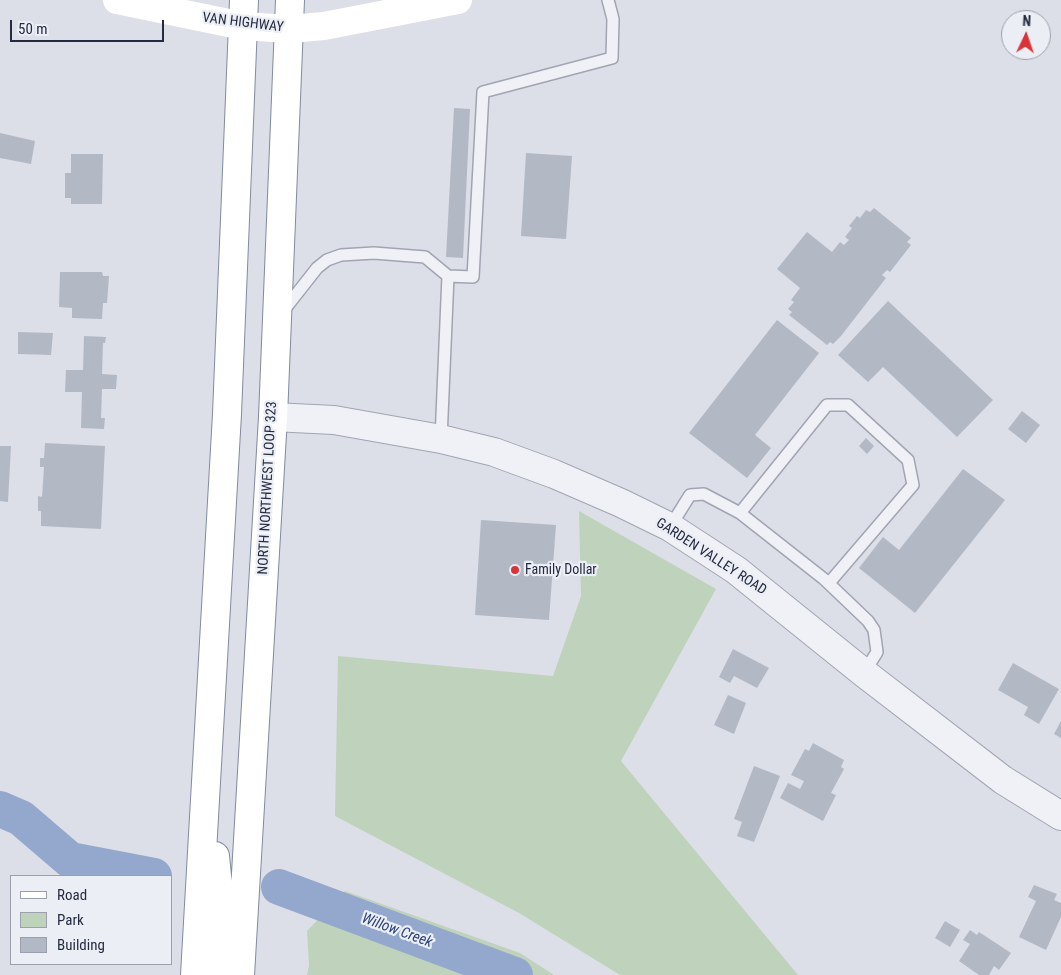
<!DOCTYPE html>
<html>
<head>
<meta charset="utf-8">
<style>
  body { margin:0 }
  #map { position:relative; width:1061px; height:975px; overflow:hidden; background:#dcdfe8; font-family:"Roboto Condensed",sans-serif }
  canvas { display:block }
  .legend { position:absolute; left:10px; top:875px; width:162px; height:90px; box-sizing:border-box; background:#eceef5; border:1px solid #9ca0ad; margin:0; padding:6px 9px; list-style:none; font-size:15px; color:#242b40 }
  .legend li { display:flex; align-items:center; gap:10px; height:25px }
  .legend b { width:25px; border:1px solid #9ca0ad }
  .north { position:absolute; left:1001px; top:10px; width:50px; height:50px; box-sizing:border-box; background:#eceef5; border:1px solid #9ca0ad; border-radius:50%; rotate:3deg; font-size:14px; font-weight:700; line-height:20px; text-align:center; color:#242b40 }
  .north::after { content:''; display:block; margin:auto; width:18px; height:22px; background:#da3439; clip-path:polygon(50% 0,100% 100%,50% 72%,0 100%) }
  .scale { position:absolute; left:10px; top:20px; width:154px; height:22px; box-sizing:border-box; border:2px solid #242b40; border-top:0; padding-left:6px; font-size:15px; line-height:18px; white-space:nowrap; color:#242b40; -webkit-text-stroke:4px #eceef5; paint-order:stroke }
</style>
</head>
<body>
<div id="map">
<canvas width="1061" height="975"></canvas>
<ul class="legend">
<li><b style="height:6px;background:#fff"></b>Road</li>
<li><b style="height:14px;background:#bfd3bc"></b>Park</li>
<li><b style="height:14px;background:#b3b8c5"></b>Building</li>
</ul>
<div class="north">N</div>
<div class="scale">50 m</div>
</div>
<script>
const g = document.querySelector('canvas').getContext('2d');
g.lineJoin = 'round';
function fillPath(path, color) { g.fillStyle = color; g.fill(path, 'evenodd'); }
const shape = rows => new Path2D(rows.map(r => 'M' + r).join(''));
function trace(path, color, width, dash) { g.strokeStyle = color; g.lineWidth = width; g.lineCap = dash ? 'butt' : 'round'; g.setLineDash(dash || []); g.stroke(path); }
function drawText(font, color, halo, rows, align = 'center') {
  g.font = font + ' "Roboto Condensed",sans-serif'; g.lineWidth = 4.5; g.setLineDash([]); g.textBaseline = 'middle'; g.strokeStyle = halo; g.fillStyle = color; for (const [text, x, y, turn = 0] of rows) {
    g.save(); g.translate(x, y); g.rotate((+turn || 0) * Math.PI / 180); g.textAlign = isNaN(turn) ? turn : align; if (halo) g.strokeText(text, 0, 0); g.fillText(text, 0, 0); g.restore();
  }
}
fillPath(shape([
  [579,511,716,589,621,761,798,975,620,975,519,913,335,816,338,656,553,676,581,596],
  [345,891,520,953,554,975,307,975,309,965,307,931]
]), '#bfd3bc');
trace(shape([
  [0,809,21,818,70,860,154,876],
  [279,887,515,975]
]), '#93a8cc', 36);
fillPath(shape([
  [454,108,470,109,463,258,446,257],
  [0,133,35,141,31,164,0,158],
  [526,153,572,156,566,239,521,236],
  [71,154,103,154,102,204,71,204,71,198,65,198,65,173,71,173],
  [874,208,911,238,907,242,911,245,890,272,887,270,882,275,886,278,841,336,833,344,830,342,827,345,789,315,792,312,788,309,794,302,791,300,800,288,777,269,807,232,832,252,840,242,844,245,849,240,845,237,852,228,849,226,857,216,860,218,866,210,870,212],
  [60,272,102,272,103,276,109,276,107,303,103,303,102,319,72,318,72,308,59,307],
  [888,301,993,400,957,437,883,367,868,382,838,355],
  [777,320,819,353,755,435,771,448,747,478,689,433],
  [18,332,53,333,51,355,18,354],
  [84,336,106,337,105,343,103,343,102,374,117,375,116,389,102,389,101,418,105,418,104,429,81,428,82,392,65,392,66,370,83,370],
  [1022,411,1040,425,1026,443,1008,429],
  [866,438,874,446,867,454,859,446],
  [45,443,105,446,101,529,41,526,41,511,38,511,38,496,42,497,44,467,40,467,40,458,44,458],
  [0,446,11,446,8,502,0,501],
  [963,469,1005,500,915,613,859,568,883,537,899,550],
  [481,520,556,525,549,620,475,615],
  [733,649,769,668,757,688,734,676,730,683,719,677],
  [1013,663,1059,689,1039,724,1024,715,1028,707,998,690],
  [728,695,746,703,734,734,714,725],
  [1061,721,1061,738,1054,734],
  [813,743,844,760,841,767,844,769,831,793,836,795,823,821,780,798,788,783,800,789,804,781,791,775,805,749,809,751],
  [754,766,780,776,754,842,737,836,742,822,734,819],
  [1034,885,1057,894,1054,900,1061,903,1061,917,1046,950,1019,937,1036,901,1028,897],
  [945,921,960,930,950,947,935,938],
  [970,930,977,935,979,932,1011,953,999,970,994,966,989,975,979,975,959,961,970,944,963,940]
]), '#b3b8c5');
const service = shape([
  [284,310,317,268,327,260,341,255,374,253,425,257,448,276],
  [441,439,448,276,473,277,483,92,612,58,613,19,608,0],
  [740,513,827,405,848,405,908,460,913,485,829,583],
  [670,527,690,495,704,494,740,513,824,579,868,621,874,630,877,652,864,673]
]);
const tertiary = shape([
  [273,417,334,420,441,439,494,452,554,474,621,503,670,527,736,570,864,673,1003,780,1061,816]
]);
const trunk = shape([
  [195,975,227,414,244,0],
  [215,975,219,896,215,856],
  [240,975,273,417,290,0]
]);
trace(service, '#a1a5b2', 14);
trace(tertiary, '#a1a5b2', 30);
trace(trunk, '#828aa0', 30);
trace(service, '#eff1f6', 11);
trace(tertiary, '#eff1f6', 28);
trace(shape([
  [117,0,243,26,289,29,324,26,458,0]
]), '#fff', 28);
trace(trunk, '#fff', 28);
for (const [x, y, r, color] of [
  [515,570,5,"#da3439"]
]) { const dot = new Path2D(); dot.arc(x, y, r, 0, 2 * Math.PI); g.fillStyle = color; g.fill(dot); trace(dot, '#eceef5', 2); }
drawText('14px', '#242b40', '#eceef5', [
  ["VAN HIGHWAY",243,23,7],
  ["NORTH NORTHWEST LOOP 323",268,488,-87],
  ["GARDEN VALLEY ROAD",711,557,33]
]);
drawText('14px', '#242b40', '#eceef5', [
  ["Family Dollar",525,570]
], 'left');
drawText('italic 15px', '#2b4477', '#eceef5', [
  ["Willow Creek",397,931,20]
]);
</script>
</body>
</html>
